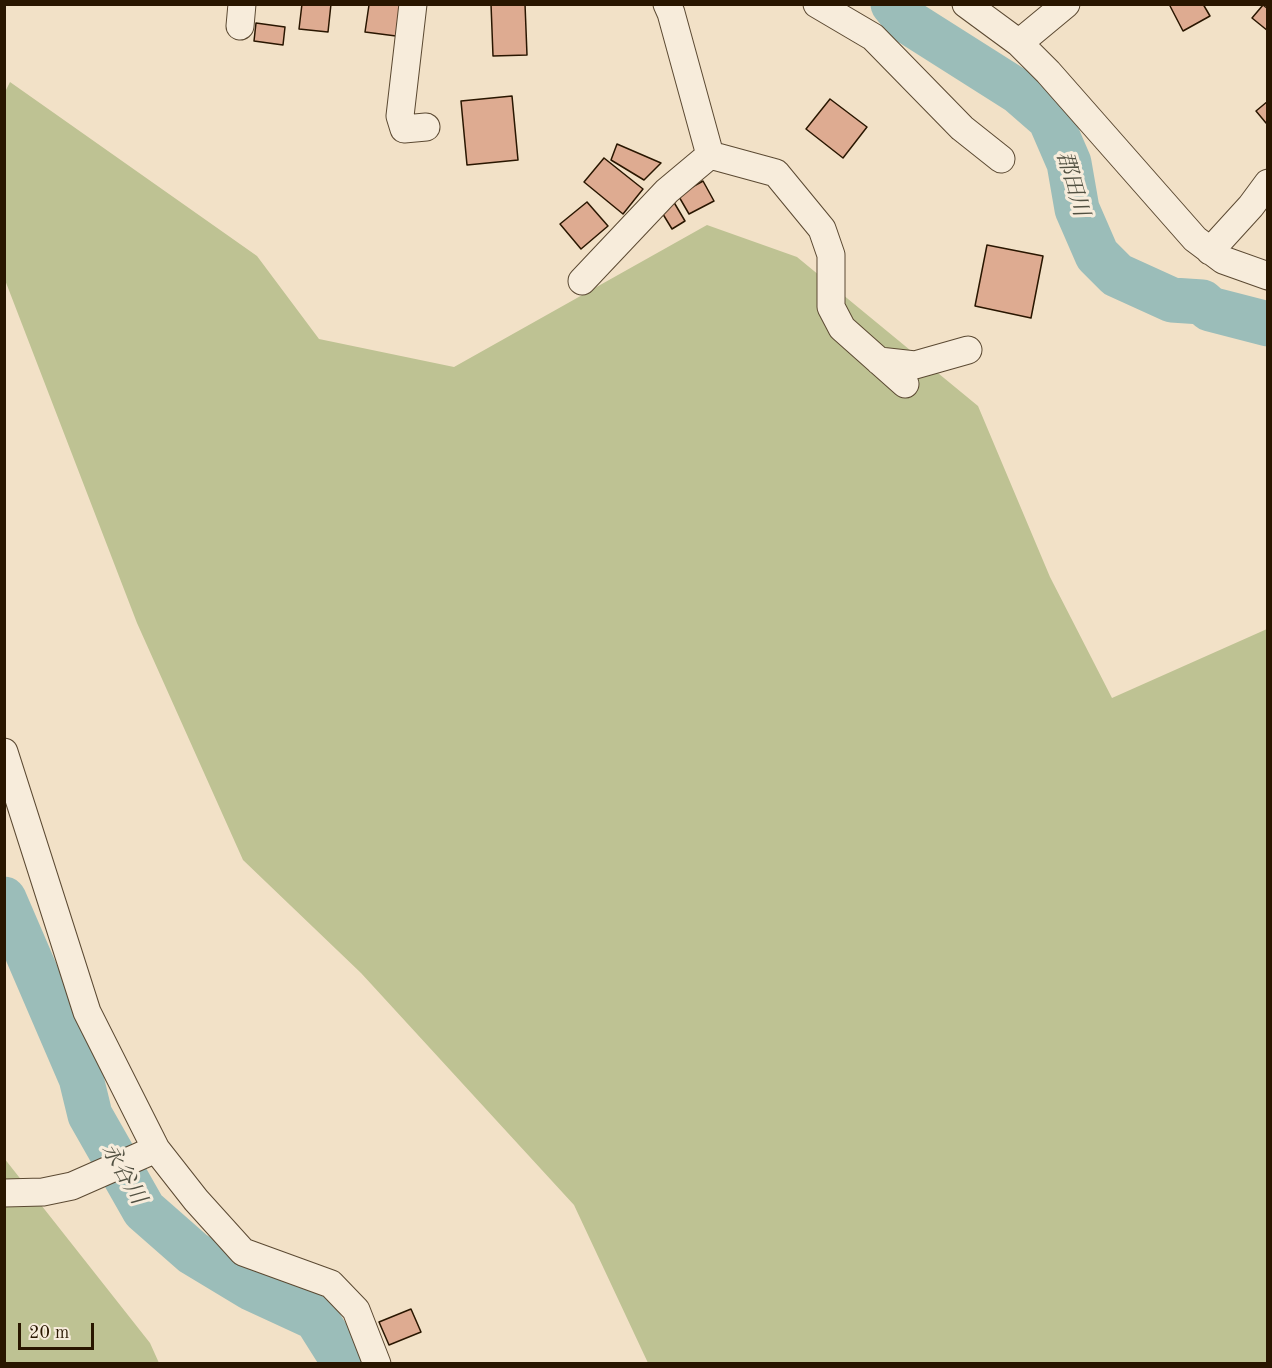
<!DOCTYPE html>
<html>
<head>
<meta charset="utf-8">
<style>
  body { margin:0 }
  #map { position:relative; width:1272px; height:1368px; overflow:hidden; background:#f2e1c7; font-family:"Old Standard TT",serif }
  canvas { display:block }
  .frame { position:absolute; inset:0; border:6px solid #291600; pointer-events:none }
  .scale { position:absolute; left:18px; top:1323px; width:76px; height:27px; box-sizing:border-box; border:3px solid #291600; border-top:0; padding-left:8px; font-size:18px; line-height:21px; white-space:nowrap; color:#291600; -webkit-text-stroke:4px #f7ecdb; paint-order:stroke }
</style>
</head>
<body>
<div id="map">
<canvas width="1272" height="1368"></canvas>
<div class="frame"></div>
<div class="scale">20 m</div>
</div>
<script>
const g = document.querySelector('canvas').getContext('2d');
g.lineJoin = 'round';
function fillPath(path, color) { g.fillStyle = color; g.fill(path, 'evenodd'); }
const shape = rows => new Path2D(rows.map(r => 'M' + r).join(''));
function trace(path, color, width, dash) { g.strokeStyle = color; g.lineWidth = width; g.lineCap = dash ? 'butt' : 'round'; g.setLineDash(dash || []); g.stroke(path); }
function drawText(font, color, halo, rows, align = 'center') {
  g.font = font + ' "Old Standard TT","Noto Serif JP",serif'; g.lineWidth = 6; g.setLineDash([]); g.textBaseline = 'middle'; g.strokeStyle = halo; g.fillStyle = color; for (const [text, x, y, turn = 0] of rows) {
    g.save(); g.translate(x, y); g.rotate((+turn || 0) * Math.PI / 180); g.textAlign = isNaN(turn) ? turn : align; if (halo) g.strokeText(text, 0, 0); g.fillText(text, 0, 0); g.restore();
  }
}
fillPath(shape([
  [10,82,257,256,319,339,454,367,707,225,797,257,978,406,1050,577,1112,698,1267,629,1267,1363,648,1363,574,1205,361,973,243,860,137,623,5,280,4,94],
  [4,1158,150,1343,159,1363,5,1363]
]), '#bec293');
trace(shape([
  [893,4,907,21,1019,92,1050,119,1069,163,1077,209,1097,255,1117,275,1172,300,1202,302,1210,309,1268,324],
  [4,899,81,1078,90,1115,144,1210,193,1253,251,1288,316,1318,345,1364]
]), '#9bbdb9', 45);
const building = shape([
  [302,4,331,4,328,32,299,29,302,4],
  [366,4,400,4,396,36,365,32,369,5,366,4],
  [491,4,525,4,527,55,493,56,491,4],
  [1169,4,1203,4,1210,16,1183,31,1169,4],
  [1263,5,1268,9,1268,31,1252,18,1263,5],
  [256,23,285,27,283,45,254,41,256,23],
  [512,96,518,160,467,165,461,101,512,96],
  [830,99,867,127,843,158,806,129,830,99],
  [1268,101,1268,122,1266,123,1256,111,1268,101],
  [617,144,661,163,644,180,611,160,617,144],
  [604,158,643,189,623,214,584,182,604,158],
  [703,181,714,201,689,214,678,195,703,181],
  [672,199,685,221,672,229,658,206,672,199],
  [587,202,608,226,581,249,560,224,587,202],
  [987,245,1043,256,1031,318,975,306,987,245],
  [411,1309,421,1332,389,1345,379,1322,411,1309]
]);
fillPath(building, '#deab91');
trace(building, '#291600', 1.5);
const minor = shape([
  [413,4,400,116,404,129,426,127],
  [817,4,873,37,962,128,1001,159],
  [966,4,1019,43,1048,72,1195,239,1223,260,1268,276],
  [240,26,242,4],
  [1019,43,1066,4],
  [710,155,776,173,822,229,831,255,831,307,842,328,905,384],
  [1210,251,1251,206,1268,183],
  [582,281,667,191,710,155,671,13,667,4],
  [879,361,915,365,968,350],
  [4,752,87,1012,156,1149,196,1200,243,1252,331,1284,356,1310,377,1364],
  [4,1193,43,1192,72,1186,156,1149]
]);
trace(minor, '#5b4932', 29);
trace(minor, '#f7ecdb', 27);
drawText('italic 22px', '#515041', '#f7ecdb', [
  ["郡田川",1072,184,74],
  ["永谷川",123,1174,60]
]);
</script>
</body>
</html>
